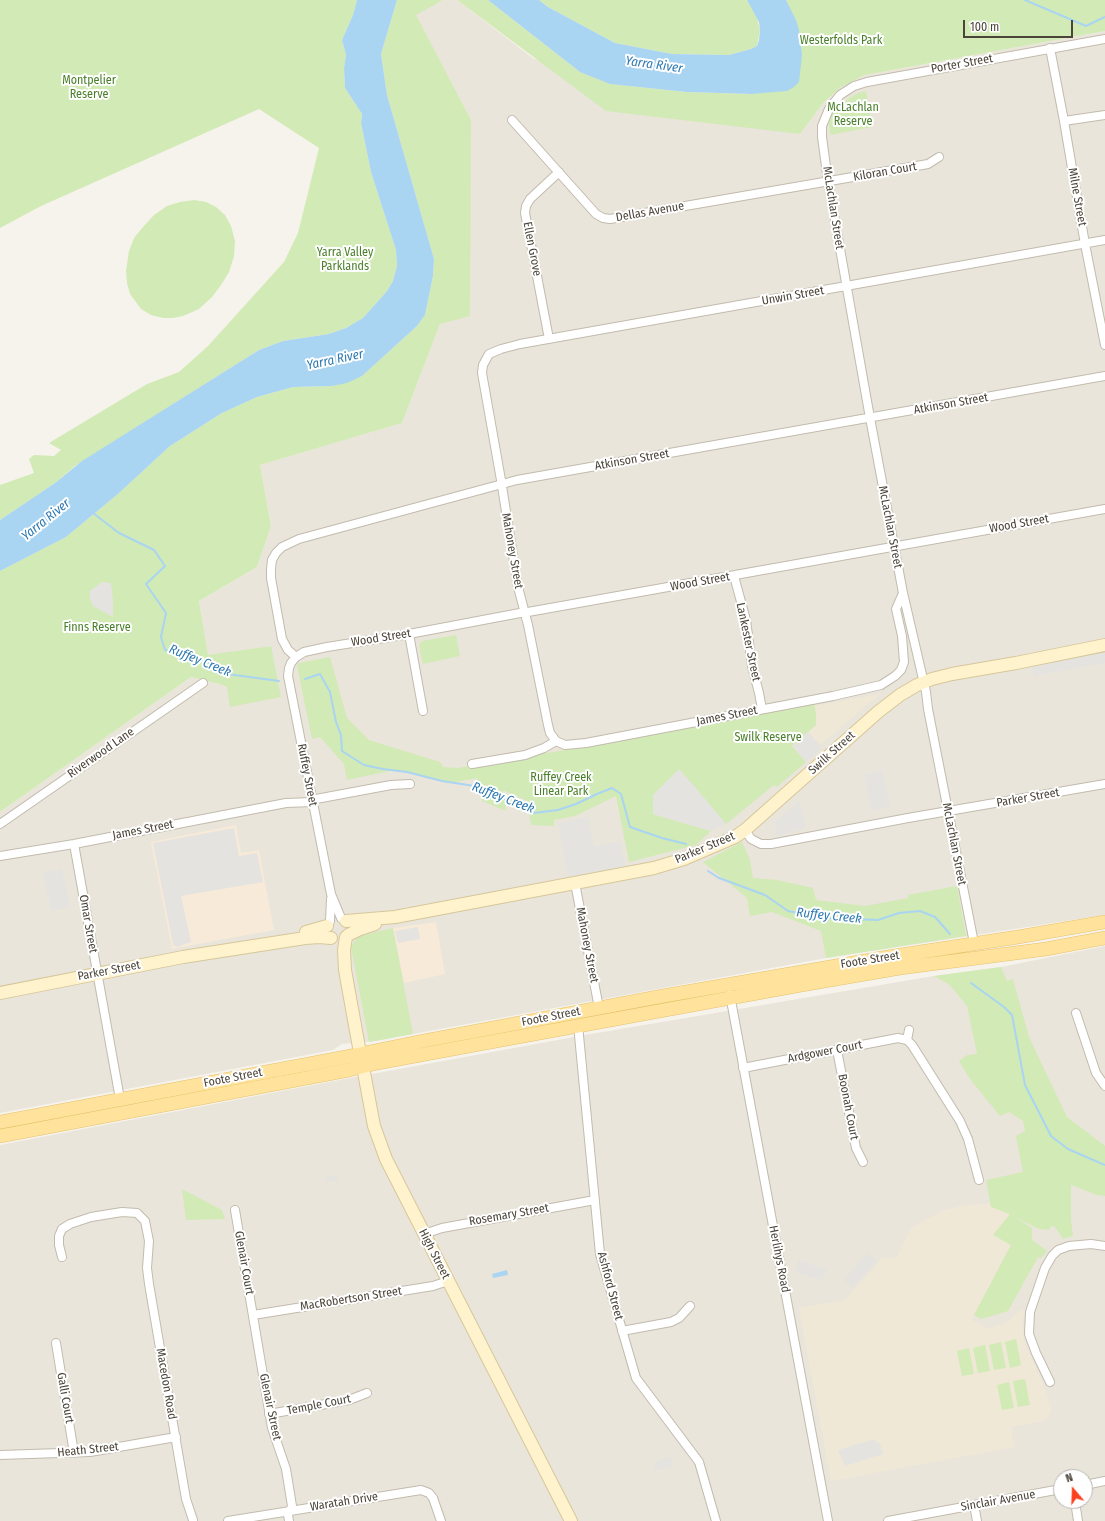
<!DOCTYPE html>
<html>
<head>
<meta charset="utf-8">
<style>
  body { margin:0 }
  #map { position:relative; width:1105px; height:1521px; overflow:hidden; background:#f6f3ec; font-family:"Fira Sans Condensed",sans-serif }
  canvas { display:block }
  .north { position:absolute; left:1053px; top:1469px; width:40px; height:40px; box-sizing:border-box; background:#fff; border:1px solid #b7b4b0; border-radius:50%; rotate:341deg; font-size:11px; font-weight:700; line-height:16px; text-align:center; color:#4b4439 }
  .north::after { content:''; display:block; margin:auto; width:14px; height:18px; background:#fc3f1d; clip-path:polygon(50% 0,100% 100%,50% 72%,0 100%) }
  .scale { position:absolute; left:963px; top:20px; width:110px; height:18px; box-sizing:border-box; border:2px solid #4b4439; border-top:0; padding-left:5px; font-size:12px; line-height:14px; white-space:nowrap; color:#4b4439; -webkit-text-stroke:3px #fff; paint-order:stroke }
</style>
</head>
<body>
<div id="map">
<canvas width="1105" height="1521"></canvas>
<div class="north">N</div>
<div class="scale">100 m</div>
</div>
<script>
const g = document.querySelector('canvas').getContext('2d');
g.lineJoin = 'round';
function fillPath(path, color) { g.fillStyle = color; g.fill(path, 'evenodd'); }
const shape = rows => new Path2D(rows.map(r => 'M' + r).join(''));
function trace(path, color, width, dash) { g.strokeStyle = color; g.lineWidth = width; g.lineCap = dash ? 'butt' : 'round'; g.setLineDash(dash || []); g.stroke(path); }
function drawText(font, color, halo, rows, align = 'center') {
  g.font = font + ' "Fira Sans Condensed",sans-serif'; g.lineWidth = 4; g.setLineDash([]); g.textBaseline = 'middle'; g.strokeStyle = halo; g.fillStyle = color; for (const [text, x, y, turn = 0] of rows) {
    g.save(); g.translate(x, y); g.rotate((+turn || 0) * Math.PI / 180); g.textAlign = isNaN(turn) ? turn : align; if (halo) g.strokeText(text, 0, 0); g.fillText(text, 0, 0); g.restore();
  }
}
fillPath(shape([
  [443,0,457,0,534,59,800,134,824,102,841,87,865,75,1105,31,1105,915,826,958,413,1034,376,1041,342,1044,333,1050,0,1113,0,812,191,677,219,684,227,687,271,646,208,656,199,601,257,567,271,526,260,465,402,423,440,324,471,120,415,15],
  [1105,946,1105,1521,0,1521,0,1145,350,1078,585,1035,934,976,1001,967],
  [1061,1477,1085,1477,1085,1501,1061,1501]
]), '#eae5da');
fillPath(shape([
  [236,825,241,853,259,850,274,930,172,949,151,842],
  [436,922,445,974,404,983,393,928]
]), '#f7ead8');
fillPath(shape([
  [880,694,820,745,808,732,816,725,816,714,815,706],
  [990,1204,991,1207,1010,1214,1011,1245,972,1320,988,1329,1006,1323,1020,1310,1025,1311,1022,1326,1024,1341,1046,1391,1051,1409,1049,1416,1043,1421,1011,1427,1014,1447,831,1481,799,1308,845,1300,881,1259,896,1258,911,1228,942,1211,966,1205]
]), '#efe8d6');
fillPath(shape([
  [0,0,357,0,353,15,342,40,346,55,344,68,345,88,362,114,361,123,371,172,396,250,397,266,393,281,387,291,363,318,346,328,329,334,283,341,259,350,75,466,55,483,0,520,0,485,34,473,29,459,34,455,54,456,61,450,49,443,147,384,179,372,208,346,284,262,298,233,319,148,259,109,41,206,0,228],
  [397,0,443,0,416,15,471,120,470,316,440,324,402,423,260,465,271,526,257,567,199,601,208,655,271,646,281,697,230,707,227,687,219,684,191,677,0,812,0,571,66,537,119,493,170,446,222,413,257,397,293,387,332,386,362,376,417,326,425,315,433,276,434,259,387,95,381,54],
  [457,0,488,0,580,72,610,84,687,92,751,94,789,6,786,0,1105,0,1105,31,865,75,841,87,824,102,800,134,606,111],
  [539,0,747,0,757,17,760,31,757,46,751,49,729,55,672,54,615,43,548,7],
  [866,91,872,127,830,135,829,123,832,113,849,98,858,93],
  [194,200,206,202,216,207,225,215,231,226,235,241,234,256,229,272,221,285,212,297,199,309,183,316,173,318,163,318,151,315,141,309,130,294,127,283,126,271,129,251,134,238,143,227,154,215,167,206,180,202],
  [456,635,460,656,423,664,419,645,422,641],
  [330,657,347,718,369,740,440,762,443,767,458,768,618,741,814,703,816,714,816,725,792,746,806,762,777,787,774,785,726,824,679,769,653,814,711,831,696,845,629,862,616,796,575,816,554,820,554,826,531,825,527,801,503,790,506,811,482,801,477,778,450,783,407,772,394,770,347,780,344,764,320,737,312,739,297,666,299,663],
  [742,842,750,860,753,878,777,880,813,888,816,900,865,906,908,898,908,895,957,886,966,936,826,958,821,931,772,912,750,916,747,898,703,862],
  [393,928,413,1034,369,1042,351,947,358,936],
  [1001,967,1007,981,1013,979,1029,1037,1067,1117,1105,1146,1105,1196,1097,1195,1071,1185,1071,1220,1073,1236,1063,1239,1055,1227,1051,1226,1049,1230,1039,1229,1015,1217,1032,1228,1032,1240,1047,1251,1041,1258,1038,1257,1008,1311,981,1319,974,1315,1011,1245,993,1235,1010,1214,991,1207,986,1180,1023,1172,1016,1136,1025,1131,1023,1121,1009,1112,1000,1116,970,1079,959,1061,967,1055,977,1054,967,1006,950,985,934,976],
  [182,1189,222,1210,225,1219,186,1220],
  [1016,1339,1021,1365,1010,1368,1005,1342],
  [1001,1342,1006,1368,994,1370,989,1345],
  [985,1345,990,1371,978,1373,973,1348],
  [969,1348,974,1374,962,1376,957,1351],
  [1025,1379,1030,1405,1018,1407,1013,1381],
  [1009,1382,1014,1408,1002,1410,997,1385]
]), '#d2eab5');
fillPath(shape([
  [102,582,111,583,113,600,113,617,93,606,90,599,90,591],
  [1105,652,1105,663,1034,676,1032,665],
  [808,732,822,748,806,762,792,746],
  [679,769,695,787,726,824,711,831,653,814,653,795],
  [882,770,890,806,872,811,864,775],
  [799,801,806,828,778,836,774,823],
  [588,817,594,847,620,841,625,866,568,877,558,823],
  [234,828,239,856,257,853,263,882,181,896,191,942,177,947,173,945,153,843],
  [62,869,70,907,51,911,43,872],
  [418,927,420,939,398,943,395,931],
  [337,1175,338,1180,326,1182,325,1177],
  [867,1253,877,1261,853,1287,844,1280],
  [798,1260,827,1270,822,1280,795,1272],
  [875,1439,876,1443,880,1443,883,1454,845,1466,838,1450],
  [671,1457,673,1467,655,1470,654,1462]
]), '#e5e3e0');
fillPath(shape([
  [357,0,397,0,381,54,387,95,434,259,433,276,425,315,417,326,362,376,347,383,332,386,293,387,257,397,222,413,170,446,119,493,66,537,0,571,0,520,55,483,82,461,259,350,283,341,329,334,346,328,363,318,387,291,393,281,397,266,396,250,371,172,361,123,362,114,345,88,344,68,346,55,342,40,353,15],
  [488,0,539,0,548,7,615,43,672,54,729,55,751,49,757,46,759,40,760,31,759,22,747,0,786,0,796,20,799,30,802,55,799,82,794,87,787,91,751,94,687,92,610,84,580,72],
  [507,1270,508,1275,493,1278,492,1274]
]), '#a9d4f2');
trace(shape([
  [1025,0,1086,26,1105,17],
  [93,513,119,533,154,550,165,566,146,584,166,613,161,637,165,650,205,661,227,674,279,681],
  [305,679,320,674,330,692,336,722,341,735,342,751,364,765,383,769,407,772,442,781,481,787,512,803,534,813,558,810,576,804,597,794,612,788,621,794,630,827,662,838,686,844],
  [708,871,719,878,765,895,788,911,826,918,878,920,899,913,920,911,935,917,950,934],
  [971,983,1004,1007,1012,1015,1025,1085,1051,1136,1068,1149,1105,1165]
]), '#a9d4f2', 2);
const minor = shape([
  [1050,48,1064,121,1085,244,1105,345],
  [512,120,596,214,603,218,610,219,928,164,939,157],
  [1064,121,1105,115],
  [549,339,525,213,526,206,530,199,559,172],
  [734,576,746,620,752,666,759,693,762,709],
  [409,634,423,711],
  [296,657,288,650,282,639,271,578,271,569,272,560,276,553,282,547,299,539,517,480,1105,376],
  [556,741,550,733,548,725,528,625,518,587,501,480,482,373,483,365,489,354,501,349,520,344,1105,240],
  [472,764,525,755,544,748,556,741,565,745,586,743,833,696,881,685,895,676,901,670,904,662,902,636,896,609,903,593],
  [312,799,316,799,391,785,410,784],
  [0,824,203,683],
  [745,830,751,839,761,844,771,844,908,818,1105,784],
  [74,844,120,1099],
  [0,856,74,844,286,803,313,802],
  [575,883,599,1008],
  [341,918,331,894,288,676,289,668,291,663,296,657,304,652,327,647,409,634,520,613,528,612,1105,509],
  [330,921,331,899],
  [974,943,928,709,926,692,903,593,870,418,828,181,822,137,822,126,829,109,840,95,854,86,867,82,1105,39],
  [730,995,828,1521],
  [1076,1013,1096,1073,1105,1086],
  [578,1025,600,1254,636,1378,699,1462,716,1521],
  [907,1040,912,1045,960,1121,968,1139,979,1180],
  [837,1050,856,1148,863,1162],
  [743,1068,898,1038,907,1040,909,1030],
  [235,1210,272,1428,286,1469,292,1506,288,1515,289,1521],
  [424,1234,442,1228,595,1200],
  [62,1257,59,1245,59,1236,62,1229,70,1224,91,1217,122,1212,137,1213,145,1221,149,1241,147,1268,149,1284,186,1499,193,1520],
  [253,1315,433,1286,448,1281],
  [622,1331,671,1322,679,1318,690,1306],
  [56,1343,74,1453],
  [1050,1382,1036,1353,1029,1334,1030,1312,1045,1268,1052,1256,1058,1250,1069,1246,1091,1244,1105,1246],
  [269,1414,349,1400,367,1393],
  [0,1455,90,1452,176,1437],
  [1085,1485,1105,1481],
  [1075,1501,1078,1521],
  [974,1505,977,1521],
  [228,1521,421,1490,429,1493,433,1498,441,1521],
  [888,1521,1061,1489]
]);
const secondary = shape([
  [346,921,395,917,654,868,684,859,735,837,745,830,878,712,900,695,917,685,932,679,952,674,1016,663,1105,645],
  [306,932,327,926],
  [348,935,360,929,375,924],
  [346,937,344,950,345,970,360,1053],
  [0,993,183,957,305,938,319,937,331,938],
  [363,1067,374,1126,386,1159,571,1521]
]);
const primary = shape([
  [0,1122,346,1057,423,1041,663,996,888,957,1018,937,1105,922],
  [0,1136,349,1070,377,1063,474,1045,801,985,900,968,1046,949,1105,938]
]);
trace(minor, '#c2bbae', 10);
trace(secondary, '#d6c79b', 14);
trace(primary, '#e6c16a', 14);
trace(minor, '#fff', 8);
trace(secondary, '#fff3cd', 12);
trace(primary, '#ffe39c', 13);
drawText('12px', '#4a7f2a', '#fff', [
  ["Westerfolds Park",841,41],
  ["Montpelier",89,81],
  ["Reserve",89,95],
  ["McLachlan",853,108],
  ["Reserve",853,122],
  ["Yarra Valley",345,253],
  ["Parklands",345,267],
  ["Finns Reserve",97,628],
  ["Swilk Reserve",768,738],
  ["Ruffey Creek",561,778],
  ["Linear Park",561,792]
]);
drawText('12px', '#4b4439', '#fff', [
  ["Porter Street",962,64,-10],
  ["Kiloran Court",885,172,-10],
  ["Milne Street",1077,197,80],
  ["McLachlan Street",833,208,81],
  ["Dellas Avenue",650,212,-10],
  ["Ellen Grove",532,249,79],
  ["Unwin Street",793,296,-10],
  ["Atkinson Street",951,404,-10],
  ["Atkinson Street",632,460,-10],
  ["Wood Street",1019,524,-10],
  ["McLachlan Street",890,527,79],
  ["Mahoney Street",512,551,80],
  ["Wood Street",700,582,-10],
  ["Wood Street",381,638,-9],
  ["Lankester Street",748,642,78],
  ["James Street",727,716,-11],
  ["Riverwood Lane",101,753,-35],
  ["Swilk Street",832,753,-42],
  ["Ruffey Street",307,775,79],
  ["Parker Street",1028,798,-10],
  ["James Street",143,830,-11],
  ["McLachlan Street",954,844,79],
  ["Parker Street",705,848,-23],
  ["Omar Street",88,924,80],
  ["Mahoney Street",587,945,79],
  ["Foote Street",870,960,-9],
  ["Parker Street",109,971,-11],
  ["Foote Street",551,1017,-11],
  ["Ardgower Court",825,1052,-11],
  ["Foote Street",233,1078,-11],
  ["Boonah Court",848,1107,79],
  ["Rosemary Street",509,1215,-10],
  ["High Street",434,1254,63],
  ["Herlihys Road",779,1259,79],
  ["Glenair Court",244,1263,80],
  ["Ashford Street",610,1286,75],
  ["MacRobertson Street",351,1299,-9],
  ["Macedon Road",166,1384,80],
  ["Galli Court",65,1398,80],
  ["Temple Court",319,1405,-11],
  ["Glenair Street",270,1407,78],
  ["Heath Street",88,1450,-6],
  ["Sinclair Avenue",998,1501,-10],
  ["Waratah Drive",344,1502,-9]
]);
drawText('italic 13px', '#2e7ab2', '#fff', [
  ["Yarra River",654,65,8],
  ["Yarra River",335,360,-12],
  ["Yarra River",46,520,-39],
  ["Ruffey Creek",200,661,22],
  ["Ruffey Creek",503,798,21],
  ["Ruffey Creek",829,916,6]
]);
</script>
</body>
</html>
